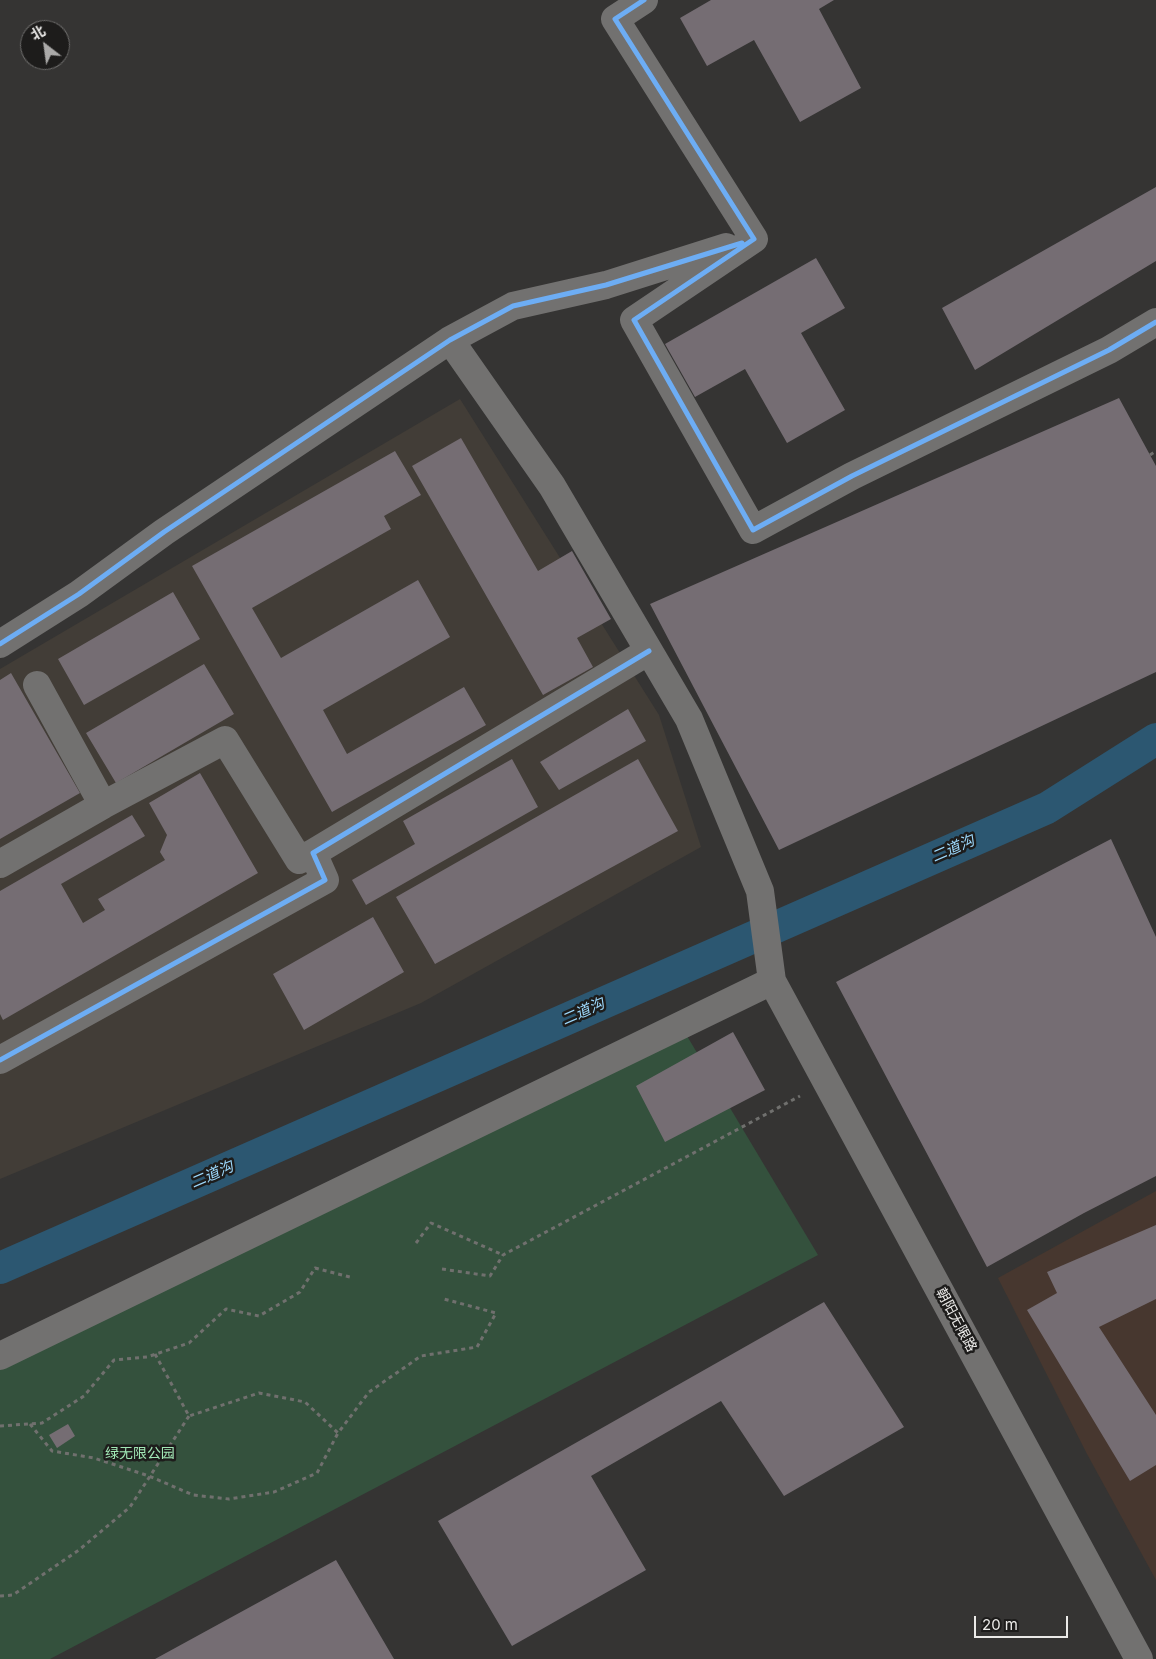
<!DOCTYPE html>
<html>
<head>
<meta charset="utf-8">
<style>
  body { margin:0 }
  #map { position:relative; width:1156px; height:1659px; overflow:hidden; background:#353433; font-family:Inter,"Noto Sans SC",sans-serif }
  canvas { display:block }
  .north { position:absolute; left:20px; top:20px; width:50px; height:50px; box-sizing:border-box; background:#1d1c1b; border:1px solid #6f6e6d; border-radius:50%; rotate:330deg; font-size:14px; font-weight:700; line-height:20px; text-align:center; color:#ebeae8 }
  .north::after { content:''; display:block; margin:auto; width:18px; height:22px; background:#abaaa9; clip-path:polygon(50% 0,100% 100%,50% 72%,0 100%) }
  .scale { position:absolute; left:974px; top:1616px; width:94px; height:22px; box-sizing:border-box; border:2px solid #ebeae8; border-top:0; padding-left:6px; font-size:15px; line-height:18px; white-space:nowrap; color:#ebeae8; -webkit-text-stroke:4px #1d1c1b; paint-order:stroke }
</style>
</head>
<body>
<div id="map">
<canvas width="1156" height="1659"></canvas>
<div class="north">北</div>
<div class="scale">20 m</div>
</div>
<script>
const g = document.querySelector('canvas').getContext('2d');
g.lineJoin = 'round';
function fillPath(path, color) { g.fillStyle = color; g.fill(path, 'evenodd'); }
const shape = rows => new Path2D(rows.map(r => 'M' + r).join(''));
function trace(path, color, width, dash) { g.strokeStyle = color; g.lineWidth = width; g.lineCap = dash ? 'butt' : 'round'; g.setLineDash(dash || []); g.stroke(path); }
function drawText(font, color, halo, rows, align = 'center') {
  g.font = font + ' Inter,"Noto Sans SC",sans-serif'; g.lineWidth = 5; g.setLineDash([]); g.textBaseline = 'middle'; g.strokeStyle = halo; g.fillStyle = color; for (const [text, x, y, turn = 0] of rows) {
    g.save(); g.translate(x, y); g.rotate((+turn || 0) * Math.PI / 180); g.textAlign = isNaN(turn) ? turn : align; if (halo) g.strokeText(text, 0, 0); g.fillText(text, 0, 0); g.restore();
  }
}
fillPath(shape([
  [460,399,659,715,701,847,421,1003,0,1179,0,669]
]), '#423d37');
fillPath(shape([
  [1156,1191,1156,1580,1087,1454,998,1278]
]), '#47372f');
fillPath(shape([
  [687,1036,818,1255,50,1659,0,1659,0,1366]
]), '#34513d');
trace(shape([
  [0,1268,1047,808,1156,739]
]), '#2c5771', 32);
fillPath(shape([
  [711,0,834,0,819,9,861,88,800,122,754,40,707,66,680,18],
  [1156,187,1156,261,975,370,942,308],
  [816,258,845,308,801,333,845,410,787,443,745,369,695,397,665,344],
  [1119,398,1156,466,1156,672,779,850,650,604],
  [461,438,538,571,572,551,611,619,577,638,593,667,543,695,412,466],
  [395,451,421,495,384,516,391,529,252,608,281,658,418,580,450,637,323,710,347,754,464,687,486,725,332,812,192,566],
  [173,592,200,639,84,705,58,659],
  [204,664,234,714,116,783,86,733],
  [11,673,80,793,0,839,0,680],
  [628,709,646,741,559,790,540,762],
  [512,759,538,807,366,905,352,880,415,844,403,821],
  [638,759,678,831,435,964,396,897],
  [200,773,258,873,3,1020,0,1014,0,891,132,815,145,836,61,884,83,923,105,910,98,899,165,860,160,852,167,835,149,803],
  [1111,839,1156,937,1156,1176,1084,1213,987,1267,836,982],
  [373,917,404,972,304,1030,273,974],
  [733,1032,765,1090,665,1142,636,1086],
  [1156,1225,1156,1299,1099,1327,1156,1415,1156,1465,1130,1481,1027,1310,1057,1293,1047,1272],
  [824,1302,904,1427,784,1496,721,1401,591,1476,646,1570,512,1646,438,1521],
  [68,1424,75,1436,57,1448,49,1435],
  [336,1560,394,1659,155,1659]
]), '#756d73');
trace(shape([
  [1150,455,1156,451],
  [416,1243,431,1223,503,1255],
  [442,1269,490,1276,503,1255,800,1096],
  [155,1354,189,1416,259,1393,305,1402,338,1433,369,1392,421,1356,477,1347,496,1313,444,1299],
  [30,1424,52,1451,94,1458,149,1476,193,1495,229,1499,274,1492,317,1473,338,1433],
  [0,1426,42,1423,84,1396,114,1360,147,1357,189,1343,226,1309,259,1316,300,1292,315,1268,350,1277],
  [0,1596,13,1595,79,1550,130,1507,189,1416]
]), '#70706e', 3, [4, 4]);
trace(shape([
  [644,0,615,19,754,239,634,320,753,530,852,476,1109,350,1156,322],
  [450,340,552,486,689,719,760,891,772,981,1139,1659],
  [0,644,79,594,164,532,450,340,513,306,606,285,726,247],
  [103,805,225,740,299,860,313,853],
  [0,864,103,805,37,685],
  [0,1060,325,880,313,853,649,651],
  [0,1356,772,981]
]), '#727170', 28);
trace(shape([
  [644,0,615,19,754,239,634,320,753,530,852,476,1109,350,1156,322],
  [0,644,79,594,164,532,450,340,513,306,606,285,742,243],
  [0,1060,325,880,313,853,649,651]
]), '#6dadf4', 5);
drawText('14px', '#ebeae8', '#1d1c1b', [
  ["朝阳无限路",956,1320,62]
]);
drawText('14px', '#a1e7b5', '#1d1c1b', [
  ["绿无限公园",140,1454]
]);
drawText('italic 15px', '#9dd9fd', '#1d1c1b', [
  ["二道沟",953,849,-24],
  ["二道沟",583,1012,-24],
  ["二道沟",212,1175,-24]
]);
</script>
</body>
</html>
